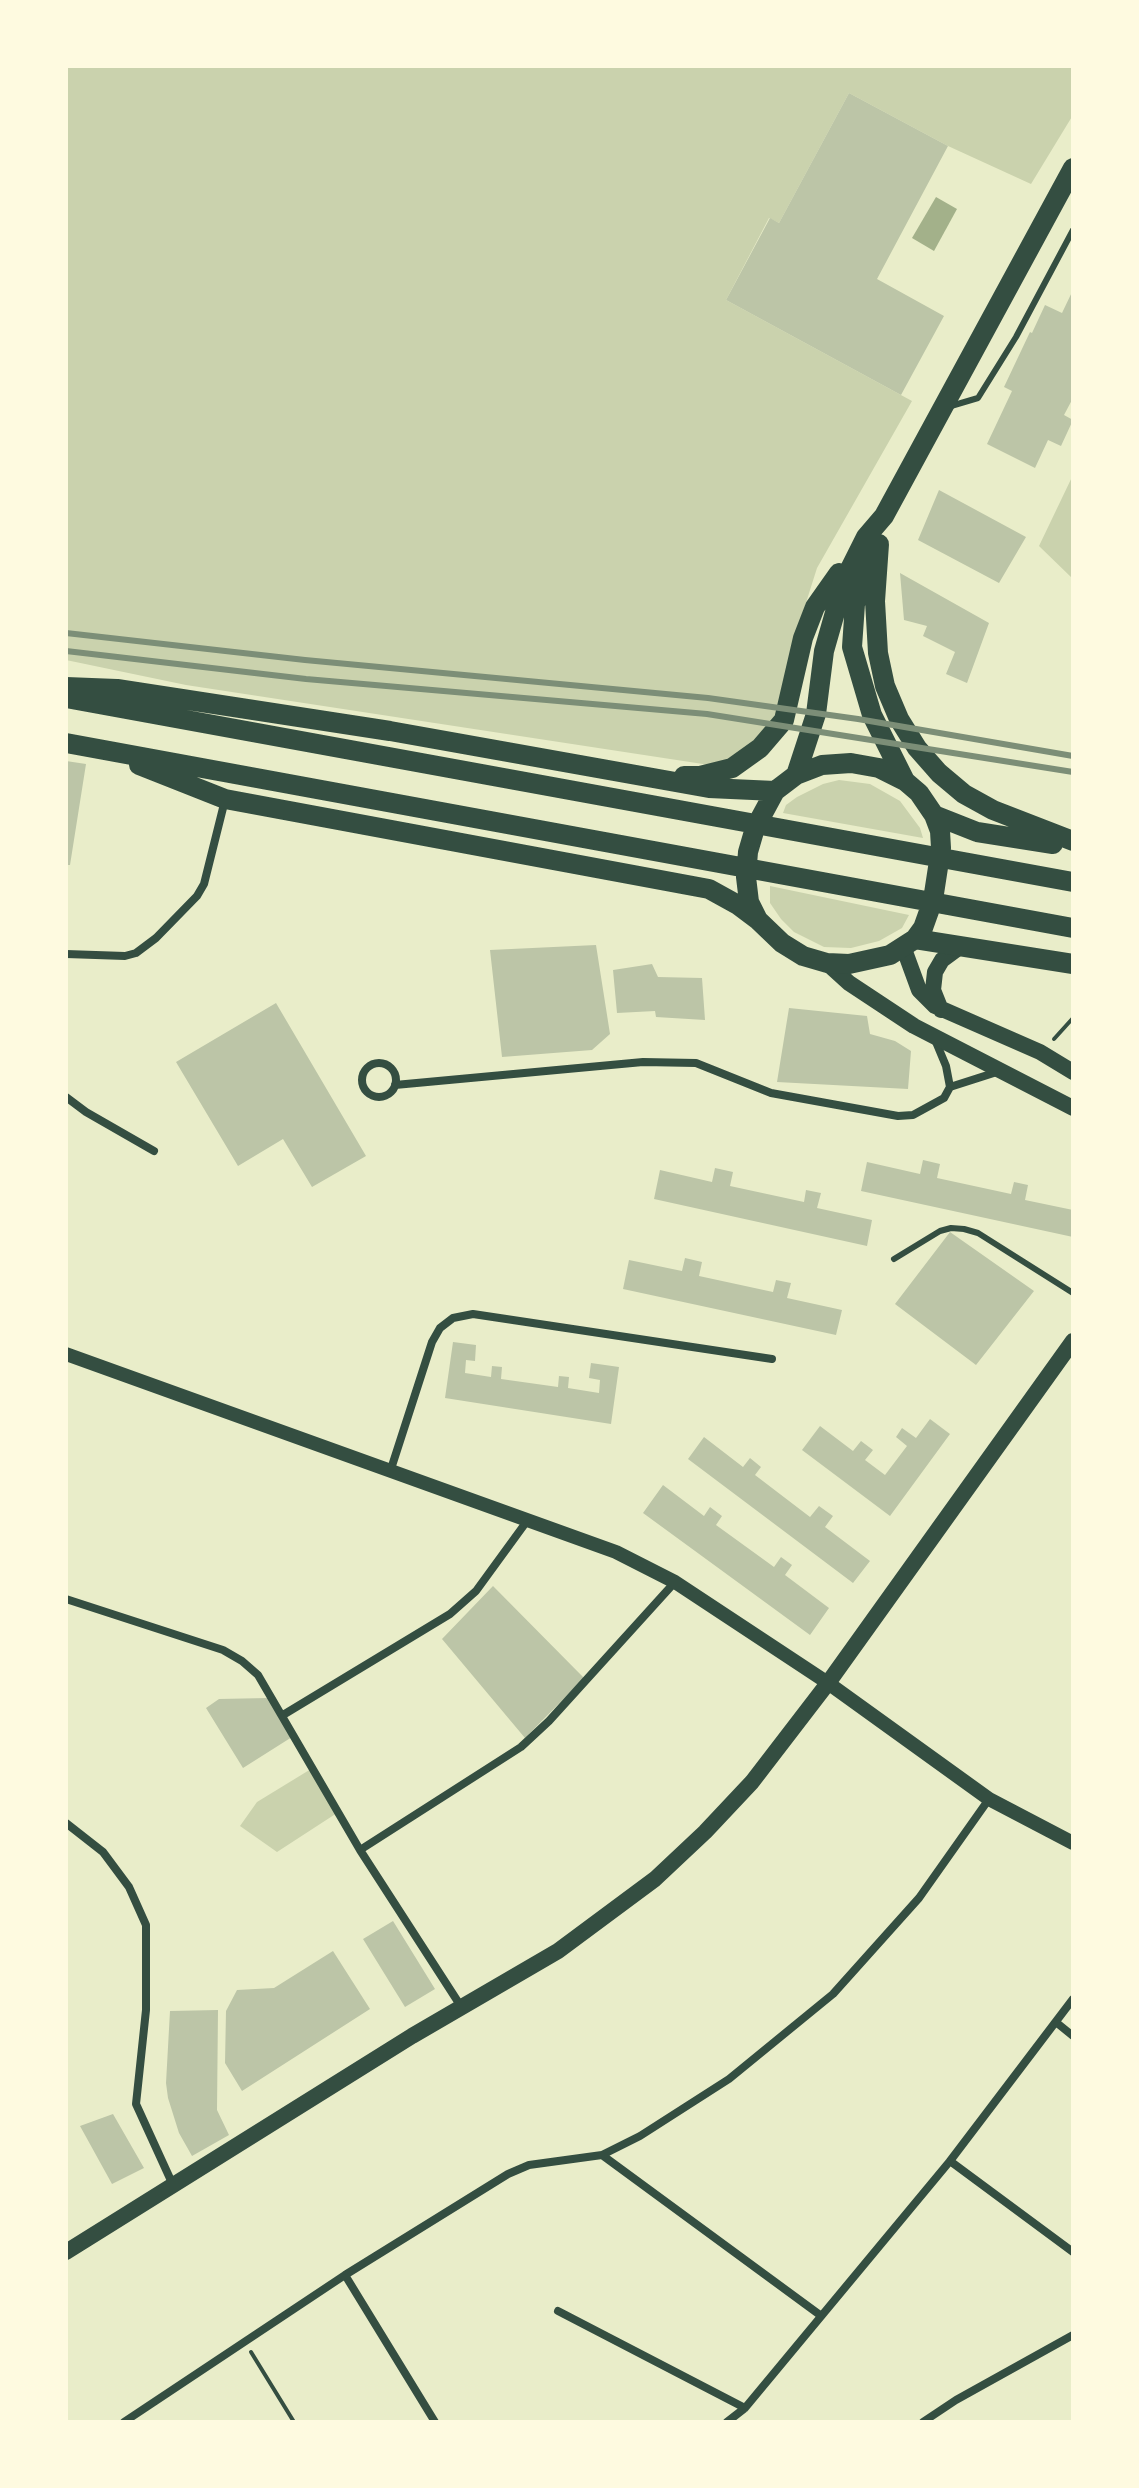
<!DOCTYPE html>
<html>
<head>
<meta charset="utf-8">
<style>
  body { margin:0 }
  #map { position:relative; width:1139px; height:2488px; overflow:hidden; background:#e9edc9; font-family:Arial,sans-serif }
  canvas { display:block }
  .frame { position:absolute; inset:0; border:68px solid #fefae0; pointer-events:none }
</style>
</head>
<body>
<div id="map">
<canvas width="1139" height="2488"></canvas>
<div class="frame"></div>
</div>
<script>
const g = document.querySelector('canvas').getContext('2d');
g.lineJoin = 'round';
function fillPath(path, color) { g.fillStyle = color; g.fill(path, 'evenodd'); }
const shape = rows => new Path2D(rows.map(r => 'M' + r).join(''));
function trace(path, color, width, dash) { g.strokeStyle = color; g.lineWidth = width; g.lineCap = dash ? 'butt' : 'round'; g.setLineDash(dash || []); g.stroke(path); }
fillPath(shape([
  [66,66,1073,66,1073,115,1031,184,948,146,849,93,779,223,769,218,726,300,912,401,817,568,791,650,782,699,771,726,755,744,716,766,186,685,66,660],
  [1073,475,1073,579,1039,546],
  [839,780,870,784,900,801,920,828,923,838,783,813,786,805,797,797,823,784],
  [770,886,909,915,902,928,879,941,851,948,824,947,794,932,781,919,770,903],
  [311,1769,337,1813,277,1852,240,1826,257,1802]
]), '#cad2ad');
fillPath(shape([
  [936,197,957,209,934,251,912,238]
]), '#a3b18a');
fillPath(shape([
  [849,93,948,146,877,279,944,316,901,395,726,300,770,218,779,223],
  [1073,290,1073,398,1064,415,1073,420,1061,446,1048,440,1035,468,987,444,1012,391,1004,387,1030,332,1032,333,1045,305,1062,313],
  [939,490,1026,537,999,583,918,540],
  [900,573,989,623,967,683,946,674,955,652,923,636,927,626,904,620],
  [66,761,86,764,70,865,66,865],
  [596,945,610,1034,592,1050,502,1057,490,950],
  [652,964,658,977,702,978,705,1020,656,1017,655,1011,617,1013,613,970],
  [276,1003,366,1156,312,1187,283,1139,238,1166,176,1062],
  [789,1008,867,1016,870,1034,895,1041,911,1051,908,1089,777,1082],
  [923,1160,940,1164,937,1178,1011,1194,1014,1182,1028,1185,1025,1200,1073,1210,1073,1237,861,1191,867,1162,920,1174],
  [715,1168,733,1172,730,1186,804,1202,806,1190,821,1193,817,1208,872,1220,867,1246,654,1199,660,1170,712,1182],
  [950,1232,1034,1291,976,1365,895,1304],
  [685,1258,702,1262,699,1276,773,1292,776,1280,791,1283,787,1298,842,1310,836,1335,623,1289,629,1260,682,1271],
  [453,1342,476,1345,475,1361,466,1360,465,1373,491,1377,492,1366,502,1367,501,1379,558,1387,559,1376,569,1377,568,1388,599,1393,600,1380,589,1378,591,1363,619,1367,611,1424,445,1398],
  [930,1419,950,1434,890,1516,802,1450,820,1426,853,1451,861,1441,873,1450,865,1460,885,1475,907,1446,896,1437,902,1428,916,1438],
  [704,1437,743,1467,750,1458,761,1467,755,1475,810,1517,819,1506,833,1516,825,1527,870,1561,853,1583,688,1459],
  [663,1485,704,1516,710,1507,722,1516,716,1525,774,1567,781,1557,792,1565,785,1575,829,1608,810,1635,643,1513],
  [493,1586,584,1678,525,1738,442,1639],
  [268,1698,292,1737,243,1768,206,1708,219,1699],
  [393,1921,435,1989,405,2007,363,1939],
  [333,1951,370,2009,242,2091,225,2063,226,2011,237,1990,274,1988],
  [218,2010,217,2110,229,2135,192,2156,179,2133,168,2098,166,2083,170,2011],
  [113,2114,144,2168,112,2184,80,2126]
]), '#bcc5a7');
trace(shape([
  [1054,1039,1073,1018],
  [251,2352,294,2422]
]), '#344e41', 4);
trace(shape([
  [951,406,978,398,1016,337,1073,230],
  [894,1259,940,1231,951,1228,964,1229,978,1233,1073,1293]
]), '#344e41', 6);
trace(shape([
  [66,954,125,956,136,953,156,938,197,896,204,884,225,800],
  [936,1042,946,1066,950,1087],
  '362 1080a17 17 0 1 1 34 0a17 17 0 1 1-34 0Z',
  [395,1085,643,1062,696,1063,771,1093,898,1116,913,1115,944,1098,950,1087,1000,1071],
  [66,1097,86,1112,154,1151],
  [390,1472,432,1342,440,1328,453,1318,473,1314,772,1359],
  [66,1599,223,1650,242,1661,258,1675,360,1850,462,2008],
  [283,1715,450,1614,476,1591,527,1521],
  [66,1823,103,1852,129,1887,146,1925,146,2010,136,2104,173,2185],
  [360,1850,521,1747,549,1721,675,1582],
  [1057,2023,1073,2036],
  [602,2155,820,2315],
  [950,2161,1073,2252],
  [345,2275,435,2422],
  [558,2311,745,2408],
  [124,2422,345,2275,508,2174,529,2165,602,2155,640,2136,729,2079,833,1994,919,1898,989,1799],
  [727,2422,745,2408,950,2161,1073,1999],
  [923,2422,956,2400,1073,2335]
]), '#344e41', 8);
trace(shape([
  [66,1354,616,1552,675,1582,828,1683,989,1799,1073,1843]
]), '#344e41', 14);
trace(shape([
  [904,949,919,990,935,1006,1040,1052,1073,1072],
  [827,963,849,983,914,1026,1073,1108],
  [941,1010,933,990,935,972,942,960,961,946],
  [66,2252,412,2036,558,1951,655,1879,705,1832,752,1782,828,1683,1073,1341]
]), '#344e41', 16);
trace(shape([
  [879,544,875,601,878,653,885,686,899,719,917,748,939,773,964,794,993,810,1073,841],
  [871,562,855,604,852,647,872,715,905,781],
  [66,687,117,689,390,731,709,788,775,791],
  [66,698,1073,882],
  [66,743,1073,928],
  [851,763,879,768,905,781,919,793,934,815,940,831,941,848,933,900,923,928,915,939,890,955,849,964,827,963,803,956,782,943,758,920,749,902,746,877,748,852,755,828,775,791,796,775,822,765,851,763],
  [139,765,225,799,709,889,738,905,758,920],
  [796,775,816,714,824,651,844,581,866,537,884,516,1073,168],
  [684,776,700,776,732,768,760,748,784,720,803,638,815,607,839,573],
  [934,815,977,832,1053,844],
  [915,939,1073,964]
]), '#344e41', 20);
trace(shape([
  [66,633,305,660,708,698,858,719,1073,756],
  [66,651,306,679,707,714,1073,772]
]), '#7c8e77', 6);
</script>
</body>
</html>
